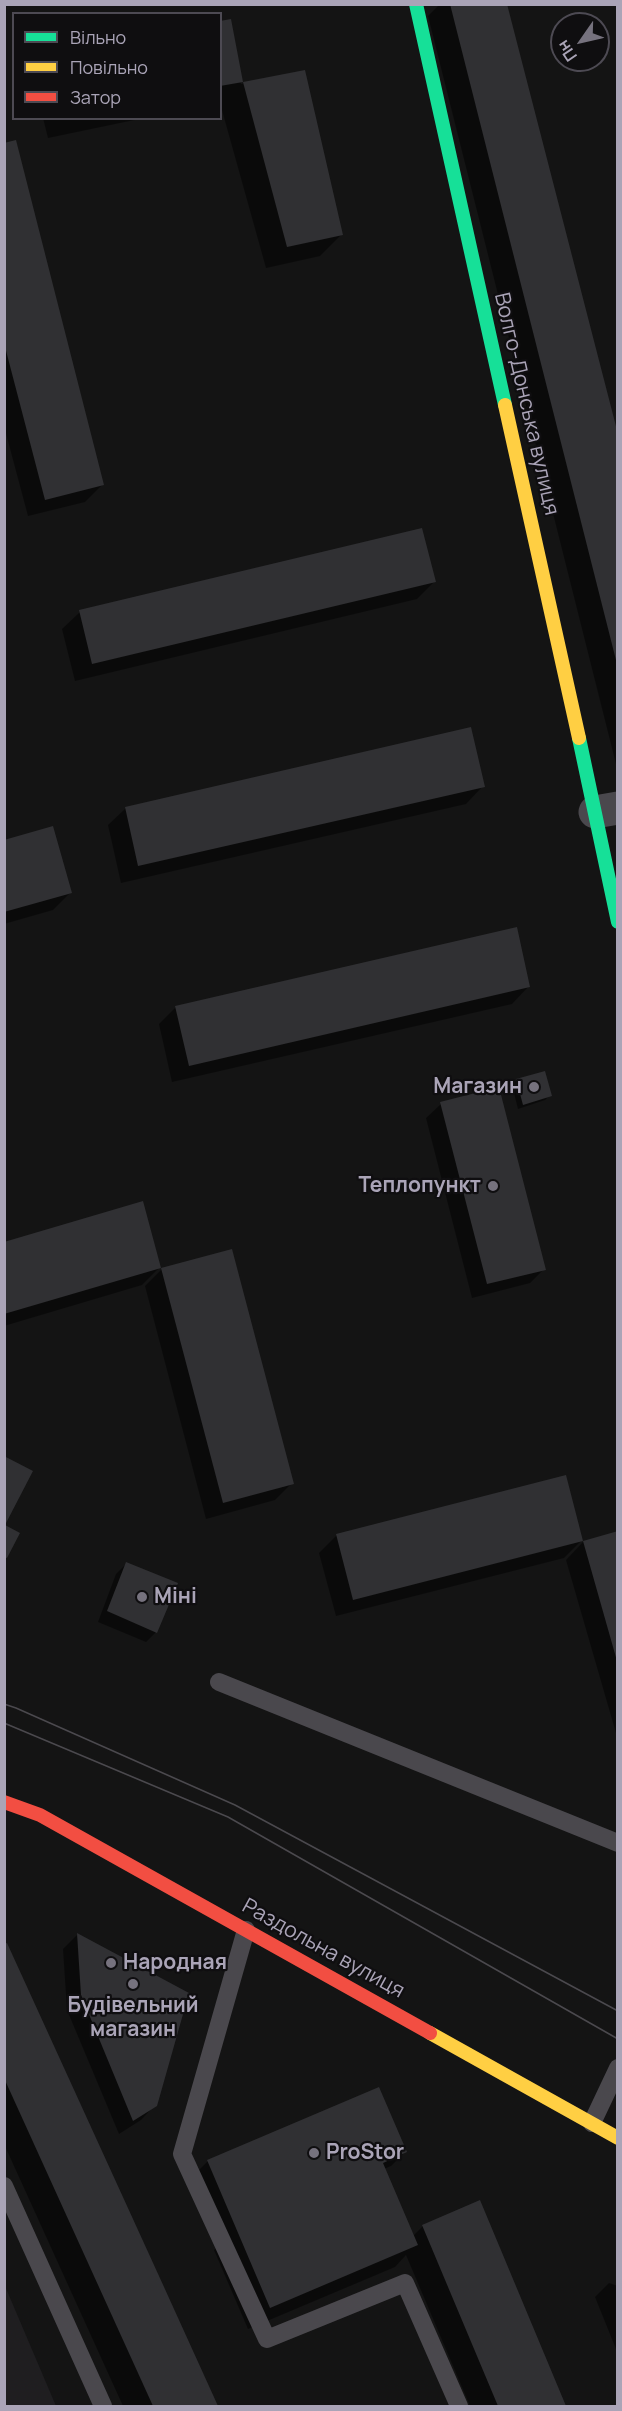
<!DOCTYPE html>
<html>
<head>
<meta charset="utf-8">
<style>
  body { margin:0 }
  #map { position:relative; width:622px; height:2411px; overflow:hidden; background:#141414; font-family:Manrope,sans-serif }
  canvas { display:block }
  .frame { position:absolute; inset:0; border:6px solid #aaa4b7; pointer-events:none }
  .legend { position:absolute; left:12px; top:12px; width:210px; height:108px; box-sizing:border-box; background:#0f0e10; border:2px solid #4d4a53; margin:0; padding:8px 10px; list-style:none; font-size:18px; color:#aaa4b7 }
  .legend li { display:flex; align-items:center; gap:12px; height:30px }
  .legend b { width:30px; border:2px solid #4d4a53 }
  .north { position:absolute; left:550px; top:12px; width:60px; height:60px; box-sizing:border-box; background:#0f0e10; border:2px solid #4d4a53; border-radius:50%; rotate:236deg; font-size:16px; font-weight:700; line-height:24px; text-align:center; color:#aaa4b7 }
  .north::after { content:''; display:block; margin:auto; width:21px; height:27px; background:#76727e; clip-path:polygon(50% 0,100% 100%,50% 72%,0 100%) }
</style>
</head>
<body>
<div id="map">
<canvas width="622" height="2411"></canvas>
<div class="frame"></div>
<ul class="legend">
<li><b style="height:8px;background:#16e098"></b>Вільно</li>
<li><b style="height:8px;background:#ffcf43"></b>Повільно</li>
<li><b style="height:8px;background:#f24e42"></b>Затор</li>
</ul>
<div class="north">Пн</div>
</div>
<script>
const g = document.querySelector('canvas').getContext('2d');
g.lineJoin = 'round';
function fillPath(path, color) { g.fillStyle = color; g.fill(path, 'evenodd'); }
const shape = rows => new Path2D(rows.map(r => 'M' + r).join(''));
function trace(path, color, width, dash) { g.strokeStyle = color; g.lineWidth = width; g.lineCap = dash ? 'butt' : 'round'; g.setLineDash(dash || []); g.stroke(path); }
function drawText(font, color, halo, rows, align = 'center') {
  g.font = font + ' Manrope,sans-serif'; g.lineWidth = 4.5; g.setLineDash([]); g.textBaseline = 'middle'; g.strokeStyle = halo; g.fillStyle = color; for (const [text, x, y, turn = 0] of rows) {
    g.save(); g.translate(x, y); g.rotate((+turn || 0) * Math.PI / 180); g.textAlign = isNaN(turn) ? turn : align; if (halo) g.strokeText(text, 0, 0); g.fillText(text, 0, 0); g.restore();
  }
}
fillPath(shape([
  [4,2286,5,2286,56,2406,5,2406]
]), '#1f1e20');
fillPath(shape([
  [440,4,505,4,618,440,618,772,428,16],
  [230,21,241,84,304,71,342,234,320,256,266,268,220,103,220,23],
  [43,118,144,118,48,138],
  [4,145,102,485,85,502,28,516,4,426],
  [434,582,417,599,75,681,62,629,80,612],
  [483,786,466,804,121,883,108,825,126,808],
  [4,841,70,893,53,910,4,924],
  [529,986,512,1004,172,1082,159,1024,176,1007],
  [517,1080,550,1095,545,1100,518,1109,512,1085],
  [441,1104,544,1269,530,1283,472,1298,426,1118],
  [4,1243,160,1267,142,1285,4,1326],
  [162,1269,292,1483,275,1500,206,1519,145,1286],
  [618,1533,618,1740,566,1560,583,1542],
  [337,1535,581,1541,564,1558,336,1616,319,1553],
  [126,1564,156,1632,146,1642,98,1622,116,1574],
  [77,1935,155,2105,141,2120,119,2134,67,2010,63,1949],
  [7,1945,215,2406,123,2406,4,2144,4,1946],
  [405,2152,391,2166,384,2169,413,2236,423,2226,479,2202,564,2406,470,2406,406,2255,395,2267,248,2329,214,2250,222,2243,193,2176,208,2161],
  [609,2283,618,2286,618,2354,595,2297]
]), '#0007');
fillPath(shape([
  [450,4,507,4,618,434,618,668],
  [231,19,243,82,220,86,220,21],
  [305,70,343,235,287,247,243,82],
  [16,140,104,485,45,500,4,343,4,143],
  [422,528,436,582,92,664,79,610],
  [471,727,485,787,138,866,125,807],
  [53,826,72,893,4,912,4,840],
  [517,927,530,987,189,1066,175,1006],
  [545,1071,552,1096,523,1105,516,1079],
  [499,1087,546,1270,487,1284,440,1102],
  [143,1201,161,1268,4,1314,4,1242],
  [232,1249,294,1484,223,1503,161,1268],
  [4,1456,33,1471,5,1525,20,1533,7,1558,4,1557],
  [566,1475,583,1541,353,1600,336,1534],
  [618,1531,618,1661,617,1661,583,1541],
  [126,1562,178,1583,157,1633,107,1611],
  [77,1933,189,1993,157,2106,133,2121,81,1995],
  [7,1943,164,2287,218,2406,153,2406,4,2078,4,1944],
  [379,2087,407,2152,383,2163,418,2245,270,2308,207,2160],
  [480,2200,566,2406,498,2406,422,2225]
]), '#303033');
trace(shape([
  [219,1682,618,1843],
  [246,1930,182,2154,267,2339,405,2283,459,2406],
  [592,2123,618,2068],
  [4,2186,103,2406]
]), '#4a484d', 18);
trace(shape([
  [595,812,618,808]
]), '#4a484d', 33);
trace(shape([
  [416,4,505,405],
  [579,738,618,922]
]), '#16e098', 14);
trace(shape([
  [505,405,579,738],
  [430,2033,618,2138]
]), '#ffcf43', 14);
trace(shape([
  [4,1802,40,1815,430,2033]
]), '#f24e42', 14);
trace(shape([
  [4,1704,16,1708,235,1805,618,2011],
  [4,1723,228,1817,618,2039]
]), '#4b494e', 1.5);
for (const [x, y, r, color] of [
  [534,1087,6,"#76727e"],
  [493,1186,6,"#76727e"],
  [142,1597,6,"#76727e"],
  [111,1963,6,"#76727e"],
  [133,1984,6,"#76727e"],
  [314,2153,6,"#76727e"]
]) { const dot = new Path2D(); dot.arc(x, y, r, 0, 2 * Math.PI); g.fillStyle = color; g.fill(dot); trace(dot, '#0f0e10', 2); }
drawText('21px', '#aaa4b7', '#0f0e10', [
  ["Волго-Донська вулиця",526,404,77],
  ["Раздольна вулиця",323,1949,29]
]);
drawText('bold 21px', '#aaa4b7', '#0f0e10', [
  ["Магазин",522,1087,"right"],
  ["Теплопункт",481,1186,"right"],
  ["Міні",154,1597],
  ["Народная",123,1963],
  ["Будівельний",133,2006,"center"],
  ["магазин",133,2030,"center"],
  ["ProStor",326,2153]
], 'left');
</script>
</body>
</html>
